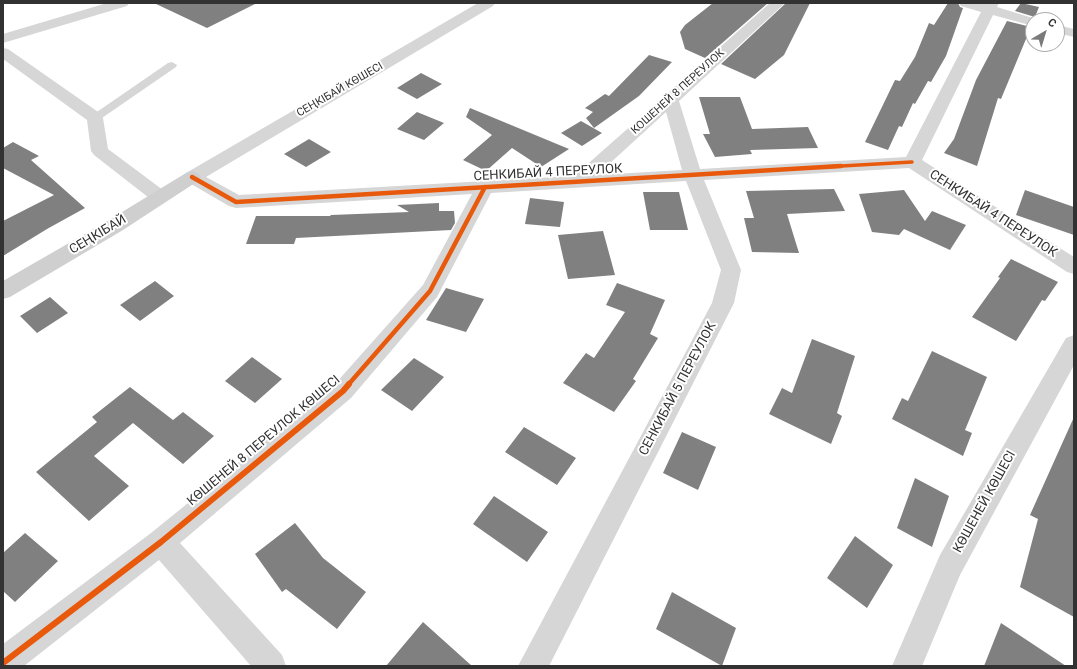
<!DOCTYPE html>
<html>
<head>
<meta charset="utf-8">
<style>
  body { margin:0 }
  #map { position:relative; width:1077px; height:669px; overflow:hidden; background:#fff; font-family:Roboto,sans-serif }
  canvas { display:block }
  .frame { position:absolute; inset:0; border:4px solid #323232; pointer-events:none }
  .north { position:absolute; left:1025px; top:12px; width:40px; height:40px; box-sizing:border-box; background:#fff; border:1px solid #adadad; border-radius:50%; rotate:38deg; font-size:11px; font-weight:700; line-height:16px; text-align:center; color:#323232 }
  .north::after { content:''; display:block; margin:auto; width:14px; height:18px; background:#7a7a7a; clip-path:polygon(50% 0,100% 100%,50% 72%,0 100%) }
</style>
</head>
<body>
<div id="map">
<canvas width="1077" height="669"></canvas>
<div class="frame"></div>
<div class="north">С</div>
</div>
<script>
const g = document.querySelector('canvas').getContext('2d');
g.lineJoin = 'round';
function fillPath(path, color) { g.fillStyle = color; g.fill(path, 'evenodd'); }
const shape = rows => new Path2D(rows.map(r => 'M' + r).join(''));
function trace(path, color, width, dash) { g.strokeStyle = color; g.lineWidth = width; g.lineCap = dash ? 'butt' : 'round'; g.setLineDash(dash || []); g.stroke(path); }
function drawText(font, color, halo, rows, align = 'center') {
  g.font = font + ' Roboto,sans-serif'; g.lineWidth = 4; g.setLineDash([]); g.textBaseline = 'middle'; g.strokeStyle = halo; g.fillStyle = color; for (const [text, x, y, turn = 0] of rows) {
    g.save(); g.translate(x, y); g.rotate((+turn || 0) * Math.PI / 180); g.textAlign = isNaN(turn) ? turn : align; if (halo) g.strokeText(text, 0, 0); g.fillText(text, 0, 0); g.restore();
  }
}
fillPath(shape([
  [154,3,257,3,207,28],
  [713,3,768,3,705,58,685,49,680,32,685,25],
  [786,3,810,3,784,55,755,79,721,64],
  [948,3,958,3,960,7,963,8,946,56,931,82,928,81,915,104,913,103,902,127,899,126,888,150,865,142,895,80,900,81,915,57,929,23,934,25],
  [1021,3,1039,7,1035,17,1015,11],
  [1007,21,1031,27,1001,99,998,98,977,166,944,153,954,139,976,80],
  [649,55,672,62,639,96,594,128,586,118,593,112,585,108,605,94,609,96],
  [421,73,442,84,417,99,397,88],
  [699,97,740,97,752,129,808,127,818,148,750,150,752,154,715,157,703,134,710,134],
  [470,108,569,149,541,167,512,148,486,171,463,160,492,135,466,117],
  [417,112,444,123,424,140,397,129],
  [581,121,602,133,582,146,561,133],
  [309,139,331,152,306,167,284,154],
  [13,142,39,156,31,160,85,208,47,229,3,256,3,221,54,195,3,168,3,148],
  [834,189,845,211,787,214,799,253,752,252,744,218,754,218,746,191],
  [904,190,925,221,932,211,966,225,950,250,904,229,899,235,872,232,859,194],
  [1025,190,1074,207,1074,235,1016,215],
  [643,192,679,192,688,230,650,230],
  [530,198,564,202,560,227,525,224],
  [439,203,439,211,454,211,455,223,451,230,296,238,294,244,246,244,256,216,330,216,331,215,409,212,397,205],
  [603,231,615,275,568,279,558,235],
  [1011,259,1058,282,1045,301,1042,300,1016,341,972,317,1000,278,998,277],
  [155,281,174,296,140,321,120,305],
  [617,283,665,300,650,334,658,338,633,379,636,381,614,412,563,383,586,353,594,358,625,312,606,305],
  [446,288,484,299,466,332,426,320],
  [50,297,68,313,37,333,20,316],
  [812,339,855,356,837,413,842,416,831,444,769,414,782,388,792,393],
  [932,351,987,377,965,430,972,433,963,456,892,419,902,398,908,401],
  [252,357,282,379,255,403,225,381],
  [414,358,444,377,412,411,381,390],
  [130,387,173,420,183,412,214,436,183,464,133,423,94,456,129,486,89,521,36,472,97,422,92,417],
  [1074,417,1074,617,1020,587,1038,519,1030,515],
  [524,427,576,458,557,485,505,452],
  [682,432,716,447,698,490,663,473],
  [915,478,949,496,932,547,897,528],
  [494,496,548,532,527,562,473,524],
  [295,523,323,558,366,592,337,629,286,589,282,592,255,554],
  [25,533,58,561,15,602,3,591,3,553],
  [855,536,893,565,867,608,827,578],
  [672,592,736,628,722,666,656,629],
  [423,622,472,666,386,666],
  [1001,623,1066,666,984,666]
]), '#808080');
fillPath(shape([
  [172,62,177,65,176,67,99,120,91,120,89,118,91,116,168,63,172,62]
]), '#d6d6d6');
fillPath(shape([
  [107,3,129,3,127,6,3,43,3,34,107,3],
  [478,3,495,3,493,6,206,177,239,195,574,176,770,3,785,3,679,101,700,169,906,157,981,12,961,6,959,3,999,3,997,7,1039,20,1033,20,1033,26,993,15,922,160,1074,257,1074,274,1067,272,909,168,704,180,741,270,734,303,549,666,518,666,712,303,721,270,686,181,491,193,437,297,351,398,180,543,282,655,286,666,251,666,159,560,24,666,3,666,3,644,151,533,335,384,423,285,472,194,236,208,229,206,186,181,183,177,186,173,478,3],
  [666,112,682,170,597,175,666,112],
  [1057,25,1074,29,1074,37,1057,33,1057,25],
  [3,48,8,49,101,114,103,118,108,149,167,193,169,197,167,201,160,203,153,201,94,155,91,151,87,120,3,59,3,48],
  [1074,335,1074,365,960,575,922,666,892,666,940,555,1066,338,1074,335]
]), '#d6d6d6');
fillPath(shape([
  [192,171,198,173,201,177,198,181,123,230,10,297,3,299,3,281,109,220,186,173,192,171]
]), '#cfcfcf');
trace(shape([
  [824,167,912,162]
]), '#e8590c', 3.5);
trace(shape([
  [192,177,236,202,841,166],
  [348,385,430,291,485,187]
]), '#e8590c', 4.5);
trace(shape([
  [3,663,161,542,343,391,349,384]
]), '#e8590c', 6);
drawText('11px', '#323232', '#fff', [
  ["СЕҢКІБАЙ КӨШЕСІ",340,90,-30],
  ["КОШЕНЕЙ 8 ПЕРЕУЛОК",678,92,-42]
]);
drawText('13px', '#323232', '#fff', [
  ["СЕНКИБАЙ 4 ПЕРЕУЛОК",548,173,-3],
  ["СЕНКИБАЙ 4 ПЕРЕУЛОК",993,214,33],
  ["СЕҢКІБАЙ",98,235,-31],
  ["СЕНКИБАЙ 5 ПЕРЕУЛОК",678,389,-62],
  ["КӨШЕНЕЙ 8 ПЕРЕУЛОК КӨШЕСІ",264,441,-40],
  ["КӨШЕНЕЙ КӨШЕСІ",985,502,-61]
]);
</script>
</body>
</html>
